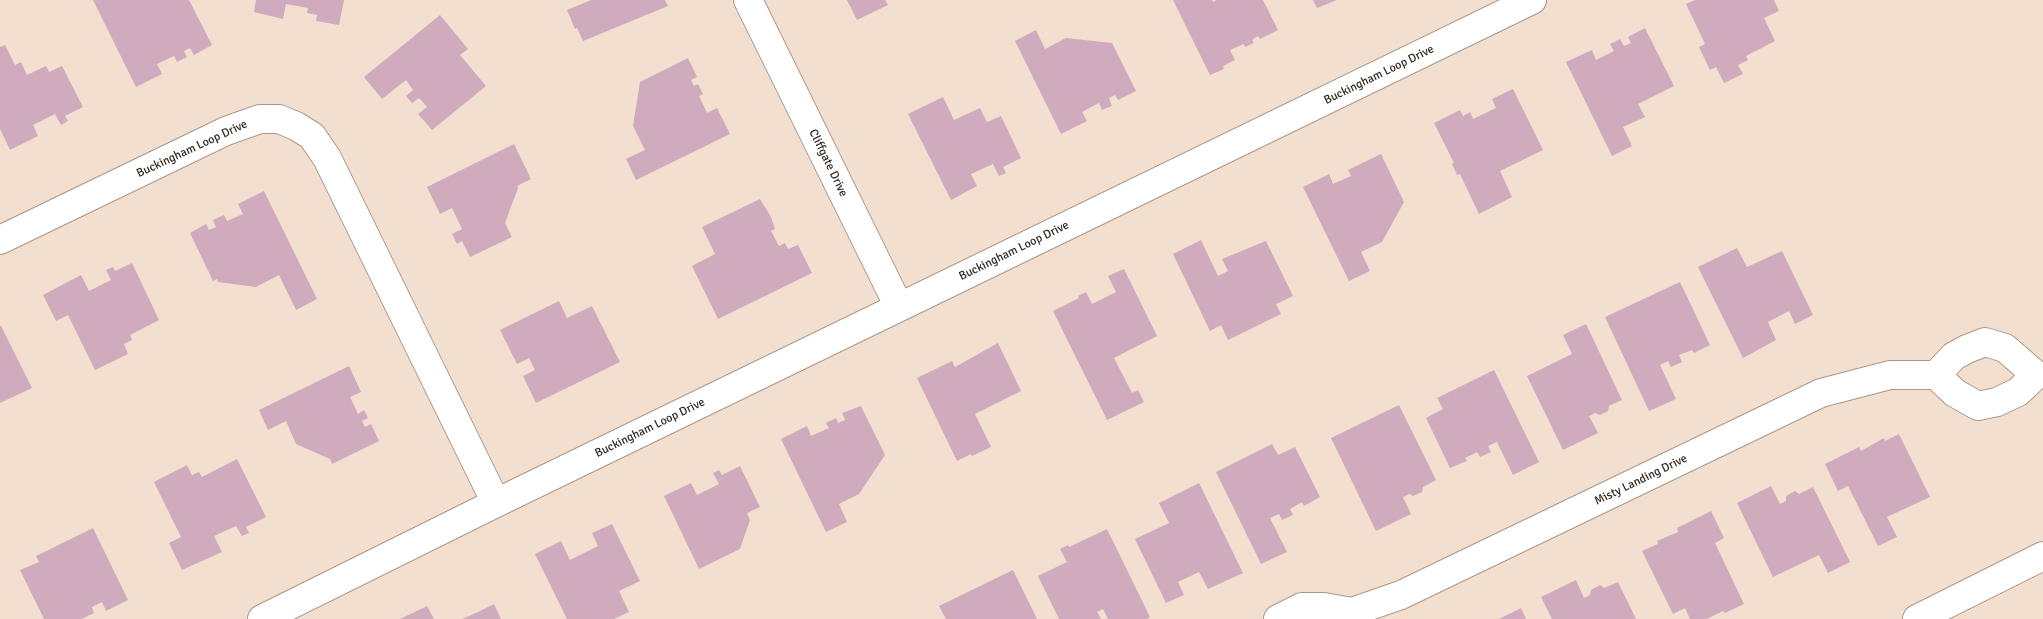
<!DOCTYPE html>
<html>
<head>
<meta charset="utf-8">
<style>
  body { margin:0 }
  canvas { display:block; background:#f2dfcf }
</style>
</head>
<body>
<canvas width="2043" height="619"></canvas>
<script>
const g = document.querySelector('canvas').getContext('2d');
g.lineJoin = 'round';
function fillPath(path, color) { g.fillStyle = color; g.fill(path, 'evenodd'); }
const shape = rows => new Path2D(rows.map(r => 'M' + r).join(''));
function trace(path, color, width, dash) { g.strokeStyle = color; g.lineWidth = width; g.lineCap = dash ? 'butt' : 'round'; g.setLineDash(dash || []); g.stroke(path); }
function drawText(font, color, halo, rows, align = 'center') {
  g.font = font + ' Signika,sans-serif'; g.lineWidth = 4; g.setLineDash([]); g.textBaseline = 'middle'; g.strokeStyle = halo; g.fillStyle = color; for (const [text, x, y, turn = 0] of rows) {
    g.save(); g.translate(x, y); g.rotate((+turn || 0) * Math.PI / 180); g.textAlign = isNaN(turn) ? turn : align; if (halo) g.strokeText(text, 0, 0); g.fillText(text, 0, 0); g.restore();
  }
}
fillPath(shape([
  [93,0,189,0,212,45,194,55,190,48,184,51,187,57,177,62,174,56,157,64,162,74,136,87],
  [256,0,344,0,339,25,316,21,317,15,307,13,308,8,286,4,283,19,254,12],
  [591,0,665,0,668,6,583,41,577,28,575,29,567,10],
  [847,0,885,0,888,5,857,20],
  [1173,0,1212,0,1213,2,1217,0,1263,0,1278,30,1260,39,1258,36,1252,40,1254,43,1245,47,1244,44,1230,50,1235,60,1223,66,1224,69,1210,75],
  [1313,0,1337,0,1317,8],
  [1695,0,1774,0,1779,11,1764,18,1775,41,1746,56,1748,60,1738,65,1743,74,1724,83,1716,67,1710,70,1699,47,1705,44,1686,4],
  [440,15,468,49,460,55,486,86,432,130,418,114,427,107,419,98,412,103,406,96,413,90,406,80,382,99,364,77],
  [1645,28,1674,86,1638,104,1645,117,1623,127,1632,146,1612,156,1566,62,1592,50,1596,60,1614,51,1610,44,1620,39,1624,46,1631,43,1628,37],
  [1036,30,1045,49,1066,38,1112,43,1136,91,1118,100,1115,95,1109,98,1112,106,1102,110,1099,103,1082,112,1087,121,1061,134,1015,41],
  [5,45,15,65,21,62,27,75,46,66,49,72,62,66,83,107,65,116,68,121,61,125,55,114,33,125,38,136,10,150,0,129,0,47],
  [688,58,697,77,691,80,694,86,698,84,703,94,699,96,707,113,717,108,730,134,636,180,626,159,645,150,633,126,640,82],
  [1513,89,1543,150,1500,171,1512,197,1479,214,1460,174,1457,175,1452,164,1454,163,1434,123,1460,110,1463,116,1470,112,1473,119,1496,108,1492,99],
  [943,97,954,120,980,108,987,122,1001,116,1021,158,1003,167,1006,173,999,176,993,164,971,174,977,186,951,200,908,114],
  [514,144,531,179,517,186,518,188,505,223,512,237,470,257,462,241,457,244,452,234,462,229,452,208,440,214,427,187],
  [1381,154,1404,202,1382,242,1361,252,1370,271,1349,281,1303,187,1329,174,1333,184,1351,176,1348,170],
  [264,191,317,299,296,310,279,275,256,287,218,282,217,279,213,281,190,233,206,224,209,230,216,227,213,220,224,215,227,221,243,214,238,204],
  [760,199,771,217,775,229,771,231,779,246,785,243,788,249,798,245,812,273,718,319,692,266,715,254,702,227],
  [1201,240,1218,276,1228,271,1222,259,1266,241,1293,296,1276,304,1281,314,1228,340,1221,325,1210,331,1173,254],
  [1737,248,1747,267,1782,251,1813,315,1795,324,1789,311,1768,322,1776,340,1743,358,1698,267],
  [132,263,159,320,130,335,132,340,124,344,128,354,95,370,68,315,56,321,43,295,81,275,89,291,111,280,106,270,113,267,115,271],
  [1124,269,1157,336,1114,358,1132,393,1138,390,1144,402,1107,420,1053,311,1079,298,1078,296,1086,292,1092,304,1116,292,1108,276],
  [1680,282,1710,345,1694,353,1692,350,1679,355,1682,362,1671,367,1668,361,1660,365,1676,399,1649,411,1605,317],
  [559,301,567,318,592,306,620,362,536,403,523,376,535,370,529,358,517,364,500,330],
  [1586,324,1622,400,1609,406,1608,411,1600,415,1595,413,1589,416,1598,433,1563,450,1527,376,1572,354,1563,335],
  [0,326,1,326,32,388,0,403],
  [998,343,1021,391,975,414,991,447,972,456,971,454,957,461,917,378,952,361,955,367],
  [349,366,361,392,350,397,358,414,364,410,368,418,362,421,365,427,371,424,379,441,332,464,330,459,296,444,286,421,268,430,259,410],
  [1494,370,1539,462,1513,475,1497,442,1488,446,1491,452,1480,457,1477,452,1465,458,1467,461,1450,468,1426,418,1443,409,1437,398],
  [1399,405,1436,480,1423,487,1422,492,1413,496,1409,494,1403,497,1411,514,1376,531,1331,438],
  [861,406,885,455,859,494,839,504,847,522,826,532,781,439,807,426,811,436,829,428,826,423,836,418,838,423,845,420,842,413],
  [1899,434,1930,497,1887,517,1897,537,1878,546,1848,486,1838,491,1825,464,1859,447,1861,451,1884,438,1885,441],
  [1272,444,1278,455,1295,447,1320,497,1304,506,1302,502,1290,509,1293,515,1282,520,1279,514,1270,518,1287,552,1261,564,1216,472],
  [237,459,266,517,246,527,249,533,242,536,236,526,214,536,222,552,182,570,169,543,181,537,154,482,187,465,192,475,199,472,202,477],
  [740,466,760,507,747,513,750,520,740,549,699,569,664,496,691,483,697,495,719,484,713,473,719,470,722,475],
  [1199,483,1243,573,1208,589,1199,572,1178,582,1184,595,1166,603,1135,539,1169,523,1159,503],
  [1771,486,1780,504,1786,501,1786,496,1795,491,1799,494,1813,487,1850,562,1828,573,1819,555,1773,577,1737,503],
  [1711,511,1724,538,1715,543,1744,604,1725,613,1723,611,1707,619,1690,619,1685,608,1673,614,1642,551,1658,544,1657,541,1678,532,1677,528],
  [612,524,640,581,619,591,629,612,614,619,567,619,535,554,561,541,570,560,598,546,592,533],
  [93,528,128,600,106,611,102,602,92,607,94,613,82,619,44,619,20,570,39,562,36,556],
  [1107,529,1150,617,1147,619,1108,619,1103,609,1097,612,1101,619,1059,619,1038,576,1067,562,1060,549,1068,545,1069,547],
  [1013,570,1037,619,946,619,939,606],
  [1576,580,1584,598,1590,595,1591,590,1600,585,1604,588,1618,582,1636,619,1552,619,1541,597],
  [494,604,501,619,462,619,478,612],
  [427,606,434,619,400,619],
  [1521,608,1526,619,1499,619]
]), '#cfabbd');
const minor = shape([
  [748,0,899,307],
  [0,240,226,131,260,119,279,119,296,126,312,136,327,158,496,503],
  [1936,375,1954,356,1967,349,1985,342,2005,348,2036,375],
  [1936,375,1955,393,1978,406,1997,402,2018,392,2036,375],
  [262,619,496,503,1532,0],
  [1278,619,1302,607,1324,607,1352,612],
  [1345,619,1352,612,1401,595,1821,393,1890,375,1936,375],
  [1917,619,2043,556]
]);
trace(minor, '#a99888', 30);
trace(minor, '#fff', 28);
drawText('12px', '#2f2822', '#fff', [
  ["Buckingham Loop Drive",1379,75,-26],
  ["Buckingham Loop Drive",192,149,-25],
  ["Cliffgate Drive",828,163,64],
  ["Buckingham Loop Drive",1014,251,-26],
  ["Buckingham Loop Drive",650,428,-26],
  ["Misty Landing Drive",1641,480,-26]
]);
</script>
</body>
</html>
